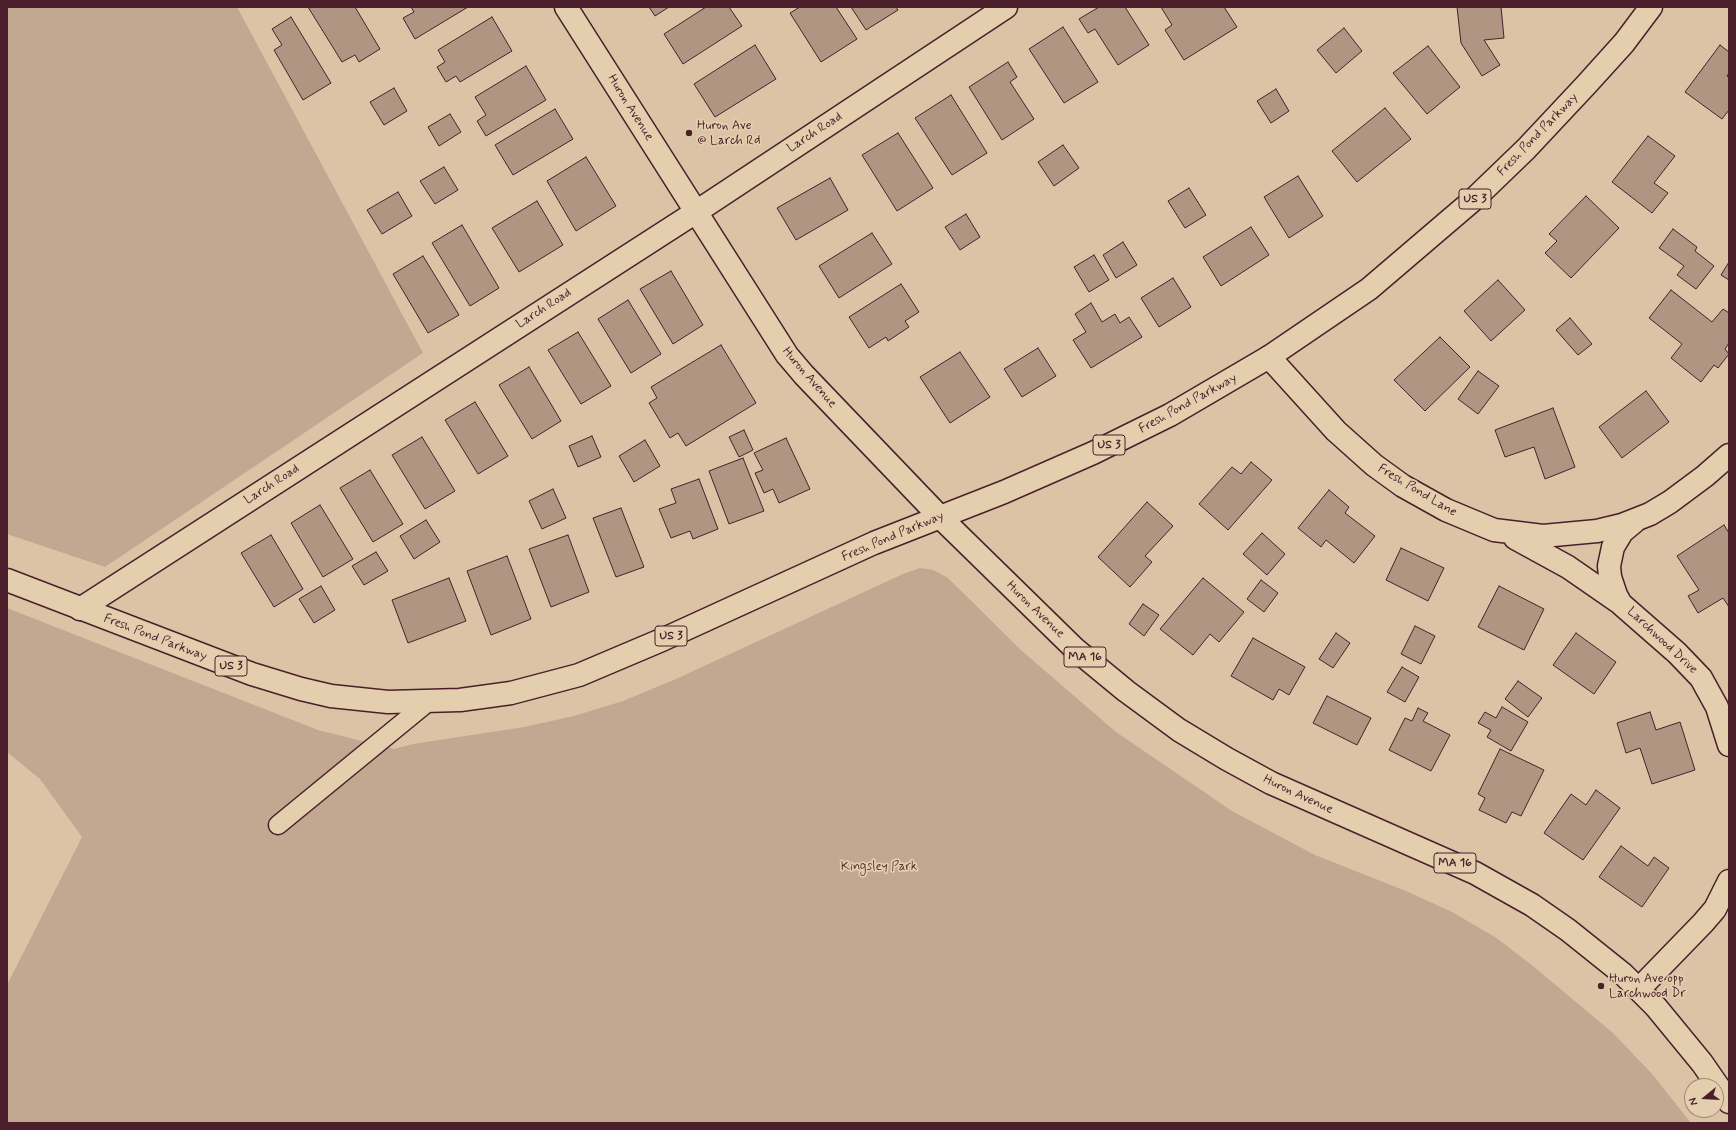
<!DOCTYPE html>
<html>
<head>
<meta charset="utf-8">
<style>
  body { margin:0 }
  #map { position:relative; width:1736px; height:1130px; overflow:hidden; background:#dac4a5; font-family:Mynerve,sans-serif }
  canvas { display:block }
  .frame { position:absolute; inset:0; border:8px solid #4a1f2b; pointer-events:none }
  .north { position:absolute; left:1684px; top:1078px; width:40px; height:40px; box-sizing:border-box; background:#e3cead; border:1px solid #a68879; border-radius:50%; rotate:252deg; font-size:11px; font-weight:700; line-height:16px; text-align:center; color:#4a1f2b }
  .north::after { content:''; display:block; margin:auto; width:14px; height:18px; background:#4a1f2b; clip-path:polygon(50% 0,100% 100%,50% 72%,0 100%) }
</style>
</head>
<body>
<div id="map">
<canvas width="1736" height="1130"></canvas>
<div class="frame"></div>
<div class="north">N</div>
</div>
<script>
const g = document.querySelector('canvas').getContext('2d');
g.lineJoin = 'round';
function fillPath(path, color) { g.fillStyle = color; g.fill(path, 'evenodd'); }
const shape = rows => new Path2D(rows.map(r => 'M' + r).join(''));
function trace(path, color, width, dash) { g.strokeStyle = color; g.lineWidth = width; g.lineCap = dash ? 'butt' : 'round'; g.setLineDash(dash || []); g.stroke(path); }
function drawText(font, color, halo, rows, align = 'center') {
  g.font = font + ' Mynerve,sans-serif'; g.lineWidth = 3.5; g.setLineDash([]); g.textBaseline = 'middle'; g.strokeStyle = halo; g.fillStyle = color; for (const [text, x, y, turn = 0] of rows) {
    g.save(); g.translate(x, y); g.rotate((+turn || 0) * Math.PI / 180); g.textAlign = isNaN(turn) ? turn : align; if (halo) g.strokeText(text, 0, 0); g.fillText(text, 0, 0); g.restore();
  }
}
fillPath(shape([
  [7,7,237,7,423,353,105,567,7,534],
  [920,568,933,570,948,578,1022,651,1116,732,1232,811,1315,855,1406,891,1452,912,1495,937,1533,966,1613,1033,1653,1075,1691,1123,7,1123,7,985,82,837,40,779,7,752,7,608,318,730,394,749,413,744,524,727,574,716,623,701,676,679,903,574]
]), '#c2a891');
const building = shape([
  [308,7,355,7,380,49,359,62,355,55,342,62,308,7],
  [411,7,468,7,415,39,403,18,414,12,411,7],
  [649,7,669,7,655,16,649,7],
  [706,7,729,7,742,26,683,64,664,34,706,7],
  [800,7,836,7,857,39,821,62,790,13,800,7],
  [851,7,896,7,898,10,866,30,851,7],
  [1099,7,1125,7,1149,45,1118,65,1095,29,1088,33,1079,19,1099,7],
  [1161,7,1224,7,1237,27,1184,60,1165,30,1172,25,1161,7],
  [1457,7,1501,7,1504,38,1484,40,1500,65,1482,76,1461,43,1457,7],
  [291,17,331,83,303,100,274,50,282,45,272,29,291,17],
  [492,17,512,51,460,82,456,76,446,82,437,67,445,62,438,50,492,17],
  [1063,27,1098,82,1064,103,1029,49,1063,27],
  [1344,28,1362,51,1336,73,1317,50,1344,28],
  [755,45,776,79,715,117,694,84,755,45],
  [1720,45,1729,52,1729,73,1727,76,1729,78,1729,110,1722,119,1685,92,1720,45],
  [1428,46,1460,87,1427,114,1393,73,1428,46],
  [1008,62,1017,77,1010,82,1034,119,1002,140,969,87,1008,62],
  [526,66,546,100,486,136,477,121,486,115,475,97,526,66],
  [394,88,407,111,384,125,370,102,394,88],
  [1276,89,1289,111,1271,123,1257,101,1276,89],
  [951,95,987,153,952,175,915,118,951,95],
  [1385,108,1411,139,1357,182,1332,151,1385,108],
  [555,109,573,139,513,175,495,145,555,109],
  [450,114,461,132,439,146,428,127,450,114],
  [898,133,933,188,897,211,862,155,898,133],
  [1648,136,1675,156,1654,183,1668,193,1652,213,1612,182,1648,136],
  [1063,145,1079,168,1054,186,1038,162,1063,145],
  [586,157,616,206,576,231,547,181,586,157],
  [444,167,458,190,435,204,420,181,444,167],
  [1298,176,1323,216,1289,238,1264,197,1298,176],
  [830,178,848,210,796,240,777,208,830,178],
  [1189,188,1206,215,1185,228,1168,201,1189,188],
  [398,192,412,216,382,234,367,210,398,192],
  [1586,196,1619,228,1571,278,1545,253,1557,241,1549,234,1586,196],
  [537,201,563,245,519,272,492,228,537,201],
  [966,214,980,237,960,250,945,227,966,214],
  [462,225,499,288,470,306,432,243,462,225],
  [1251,227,1269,255,1221,286,1203,257,1251,227],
  [1673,229,1697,247,1695,251,1714,266,1696,289,1677,275,1684,266,1659,248,1673,229],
  [872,233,892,264,839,298,819,266,872,233],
  [1123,242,1137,265,1116,278,1103,255,1123,242],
  [1094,255,1109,280,1089,292,1074,267,1094,255],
  [423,256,459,315,428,333,393,274,423,256],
  [1729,262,1729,280,1721,275,1729,262],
  [671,271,703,325,673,344,640,289,671,271],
  [1173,278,1191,307,1159,327,1141,298,1173,278],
  [1498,280,1525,310,1491,341,1464,311,1498,280],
  [901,284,919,312,905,321,909,327,888,341,886,337,869,348,849,317,901,284],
  [1671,290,1712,322,1723,309,1729,313,1729,343,1725,349,1729,354,1718,368,1714,365,1701,382,1671,358,1682,344,1649,318,1671,290],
  [628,300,661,354,631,373,598,319,628,300],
  [1091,303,1102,322,1115,314,1120,323,1129,317,1142,337,1091,368,1073,340,1086,332,1075,314,1091,303],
  [1570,318,1592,344,1578,355,1556,330,1570,318],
  [578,332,611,386,581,404,548,350,578,332],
  [1440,337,1470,367,1425,411,1394,380,1440,337],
  [721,345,756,403,686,446,678,433,670,438,649,403,657,398,651,387,721,345],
  [1038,348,1056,376,1022,397,1004,369,1038,348],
  [960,352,990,397,950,423,920,377,960,352],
  [529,367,561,421,532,439,499,385,529,367],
  [1478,371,1499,386,1478,414,1458,399,1478,371],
  [1646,391,1669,422,1622,458,1599,427,1646,391],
  [475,402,508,456,478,474,445,420,475,402],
  [1553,408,1575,467,1545,479,1534,447,1505,457,1495,430,1553,408],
  [744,430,753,450,739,457,729,437,744,430],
  [592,436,601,457,578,467,569,446,592,436],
  [422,437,455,491,425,509,392,455,422,437],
  [786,438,810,489,779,503,773,489,764,493,755,473,763,470,754,453,786,438],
  [645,440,660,466,634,482,619,456,645,440],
  [743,458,764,511,729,524,709,471,743,458],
  [1251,462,1272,480,1228,530,1199,504,1232,467,1241,474,1251,462],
  [370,470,403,524,373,542,340,488,370,470],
  [699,479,718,529,693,539,690,531,671,538,659,509,676,503,671,489,699,479],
  [553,489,566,518,542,529,529,501,553,489],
  [1329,490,1349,507,1345,513,1375,536,1354,563,1326,540,1321,547,1298,528,1329,490],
  [1147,502,1173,526,1145,556,1152,562,1130,587,1098,557,1147,502],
  [320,505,353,559,323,577,291,523,320,505],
  [621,508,644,567,616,577,593,518,621,508],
  [426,520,440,542,414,559,400,536,426,520],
  [1724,525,1729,533,1729,607,1723,598,1698,613,1688,596,1699,590,1677,556,1724,525],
  [1262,533,1285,554,1267,575,1243,554,1262,533],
  [271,535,303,589,274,607,241,553,271,535],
  [568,535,589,592,551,607,529,549,568,535],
  [1401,548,1444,568,1428,601,1386,580,1401,548],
  [376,552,388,571,364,585,352,566,376,552],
  [507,556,531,619,491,635,467,571,507,556],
  [449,578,466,621,408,643,392,600,449,578],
  [1203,578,1244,612,1219,642,1210,634,1193,655,1160,629,1203,578],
  [1261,580,1278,593,1264,612,1247,599,1261,580],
  [321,586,335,610,314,623,299,599,321,586],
  [1499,586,1544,609,1524,650,1478,627,1499,586],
  [1143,604,1159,615,1144,636,1129,624,1143,604],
  [1415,626,1435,636,1421,664,1401,654,1415,626],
  [1336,633,1350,643,1333,668,1319,659,1336,633],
  [1576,633,1616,662,1594,694,1553,665,1576,633],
  [1253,638,1305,667,1289,695,1279,689,1273,700,1231,676,1253,638],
  [1402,667,1419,677,1405,702,1387,692,1402,667],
  [1518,681,1542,698,1528,717,1505,699,1518,681],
  [1327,696,1371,718,1357,745,1313,723,1327,696],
  [1502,707,1528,722,1511,751,1487,737,1491,730,1478,723,1485,712,1496,718,1502,707],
  [1418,708,1428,713,1423,721,1450,735,1431,771,1389,750,1405,718,1412,721,1418,708],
  [1650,712,1656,730,1680,722,1695,770,1652,784,1640,748,1626,753,1617,723,1650,712],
  [1500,749,1544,770,1521,816,1512,812,1506,823,1479,810,1485,798,1478,794,1500,749],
  [1596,790,1620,808,1583,860,1544,833,1571,794,1586,805,1596,790],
  [1621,846,1648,866,1654,857,1669,868,1642,907,1599,877,1621,846]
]);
fillPath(building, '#b19583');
trace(building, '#4a1f2b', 1);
const service = shape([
  [278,825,428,702]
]);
const minor = shape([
  [1269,357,1336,431,1374,465,1403,486,1446,510,1494,530,1543,536,1597,531,1622,525,1650,514,1670,502,1705,476,1729,455],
  [1634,522,1622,532,1613,547,1609,566,1610,577,1616,595,1621,604,1677,653,1701,678,1717,707,1729,745],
  [1515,538,1568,567,1620,603],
  [80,609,696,212,1006,7],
  [1639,989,1703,923,1715,909,1729,881]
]);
const tertiary = shape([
  [566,7,787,355,804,375,940,517]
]);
const primary = shape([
  [940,517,1075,649,1126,691,1179,730,1227,759,1271,783,1475,873,1532,905,1568,930,1623,974,1656,1007,1702,1063,1729,1102]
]);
const trunk = shape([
  [7,580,252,674,301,689,331,696,388,702,460,700,511,693,579,675,664,639,874,543,1004,492,1093,453,1170,415,1269,357,1369,289,1472,201,1526,149,1586,85,1624,43,1651,7]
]);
trace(service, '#4a1f2b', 21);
trace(minor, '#4a1f2b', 25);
trace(tertiary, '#4a1f2b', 25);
trace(primary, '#4a1f2b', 25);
trace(trunk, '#4a1f2b', 25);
trace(service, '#e3cead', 18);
trace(minor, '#e3cead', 22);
trace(tertiary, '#e3cead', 22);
trace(primary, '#e3cead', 22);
trace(trunk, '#e3cead', 22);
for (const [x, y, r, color] of [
  [689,133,4,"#4a1f2b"],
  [1601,986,4,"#4a1f2b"]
]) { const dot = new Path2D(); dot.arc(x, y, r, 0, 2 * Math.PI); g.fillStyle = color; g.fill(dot); trace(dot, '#e3cead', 1.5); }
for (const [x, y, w] of [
  [1475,199,32],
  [1109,445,32],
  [671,636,32],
  [1085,657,42],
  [231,666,32],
  [1455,863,42]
]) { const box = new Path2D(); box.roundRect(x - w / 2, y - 10, w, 20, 3); g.fillStyle = '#e3cead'; g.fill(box); trace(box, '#4a1f2b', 1); }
drawText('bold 12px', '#4a1f2b', null, [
  ["US 3",1475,199],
  ["US 3",1109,445],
  ["US 3",671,636],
  ["MA 16",1085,657],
  ["US 3",231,666],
  ["MA 16",1455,863]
]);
drawText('13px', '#4a1f2b', '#e3cead', [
  ["Huron Avenue",630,108,58],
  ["Larch Road",815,133,-33],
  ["Fresh Pond Parkway",1538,135,-46],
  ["Larch Road",544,309,-33],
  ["Huron Avenue",809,378,49],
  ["Fresh Pond Parkway",1188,404,-29],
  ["Larch Road",272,485,-33],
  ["Fresh Pond Lane",1417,491,31],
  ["Fresh Pond Parkway",893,537,-23],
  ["Huron Avenue",1035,610,44],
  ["Fresh Pond Parkway",155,638,21],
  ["Larchwood Drive",1662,641,43],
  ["Huron Avenue",1298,795,25]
]);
drawText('13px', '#4a1f2b', '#e3cead', [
  ["Huron Ave",697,126],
  ["@ Larch Rd",697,141],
  ["Huron Ave opp",1609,979],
  ["Larchwood Dr",1609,994]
], 'left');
drawText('13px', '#5c343a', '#e3cead', [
  ["Kingsley Park",879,867]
]);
</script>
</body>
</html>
